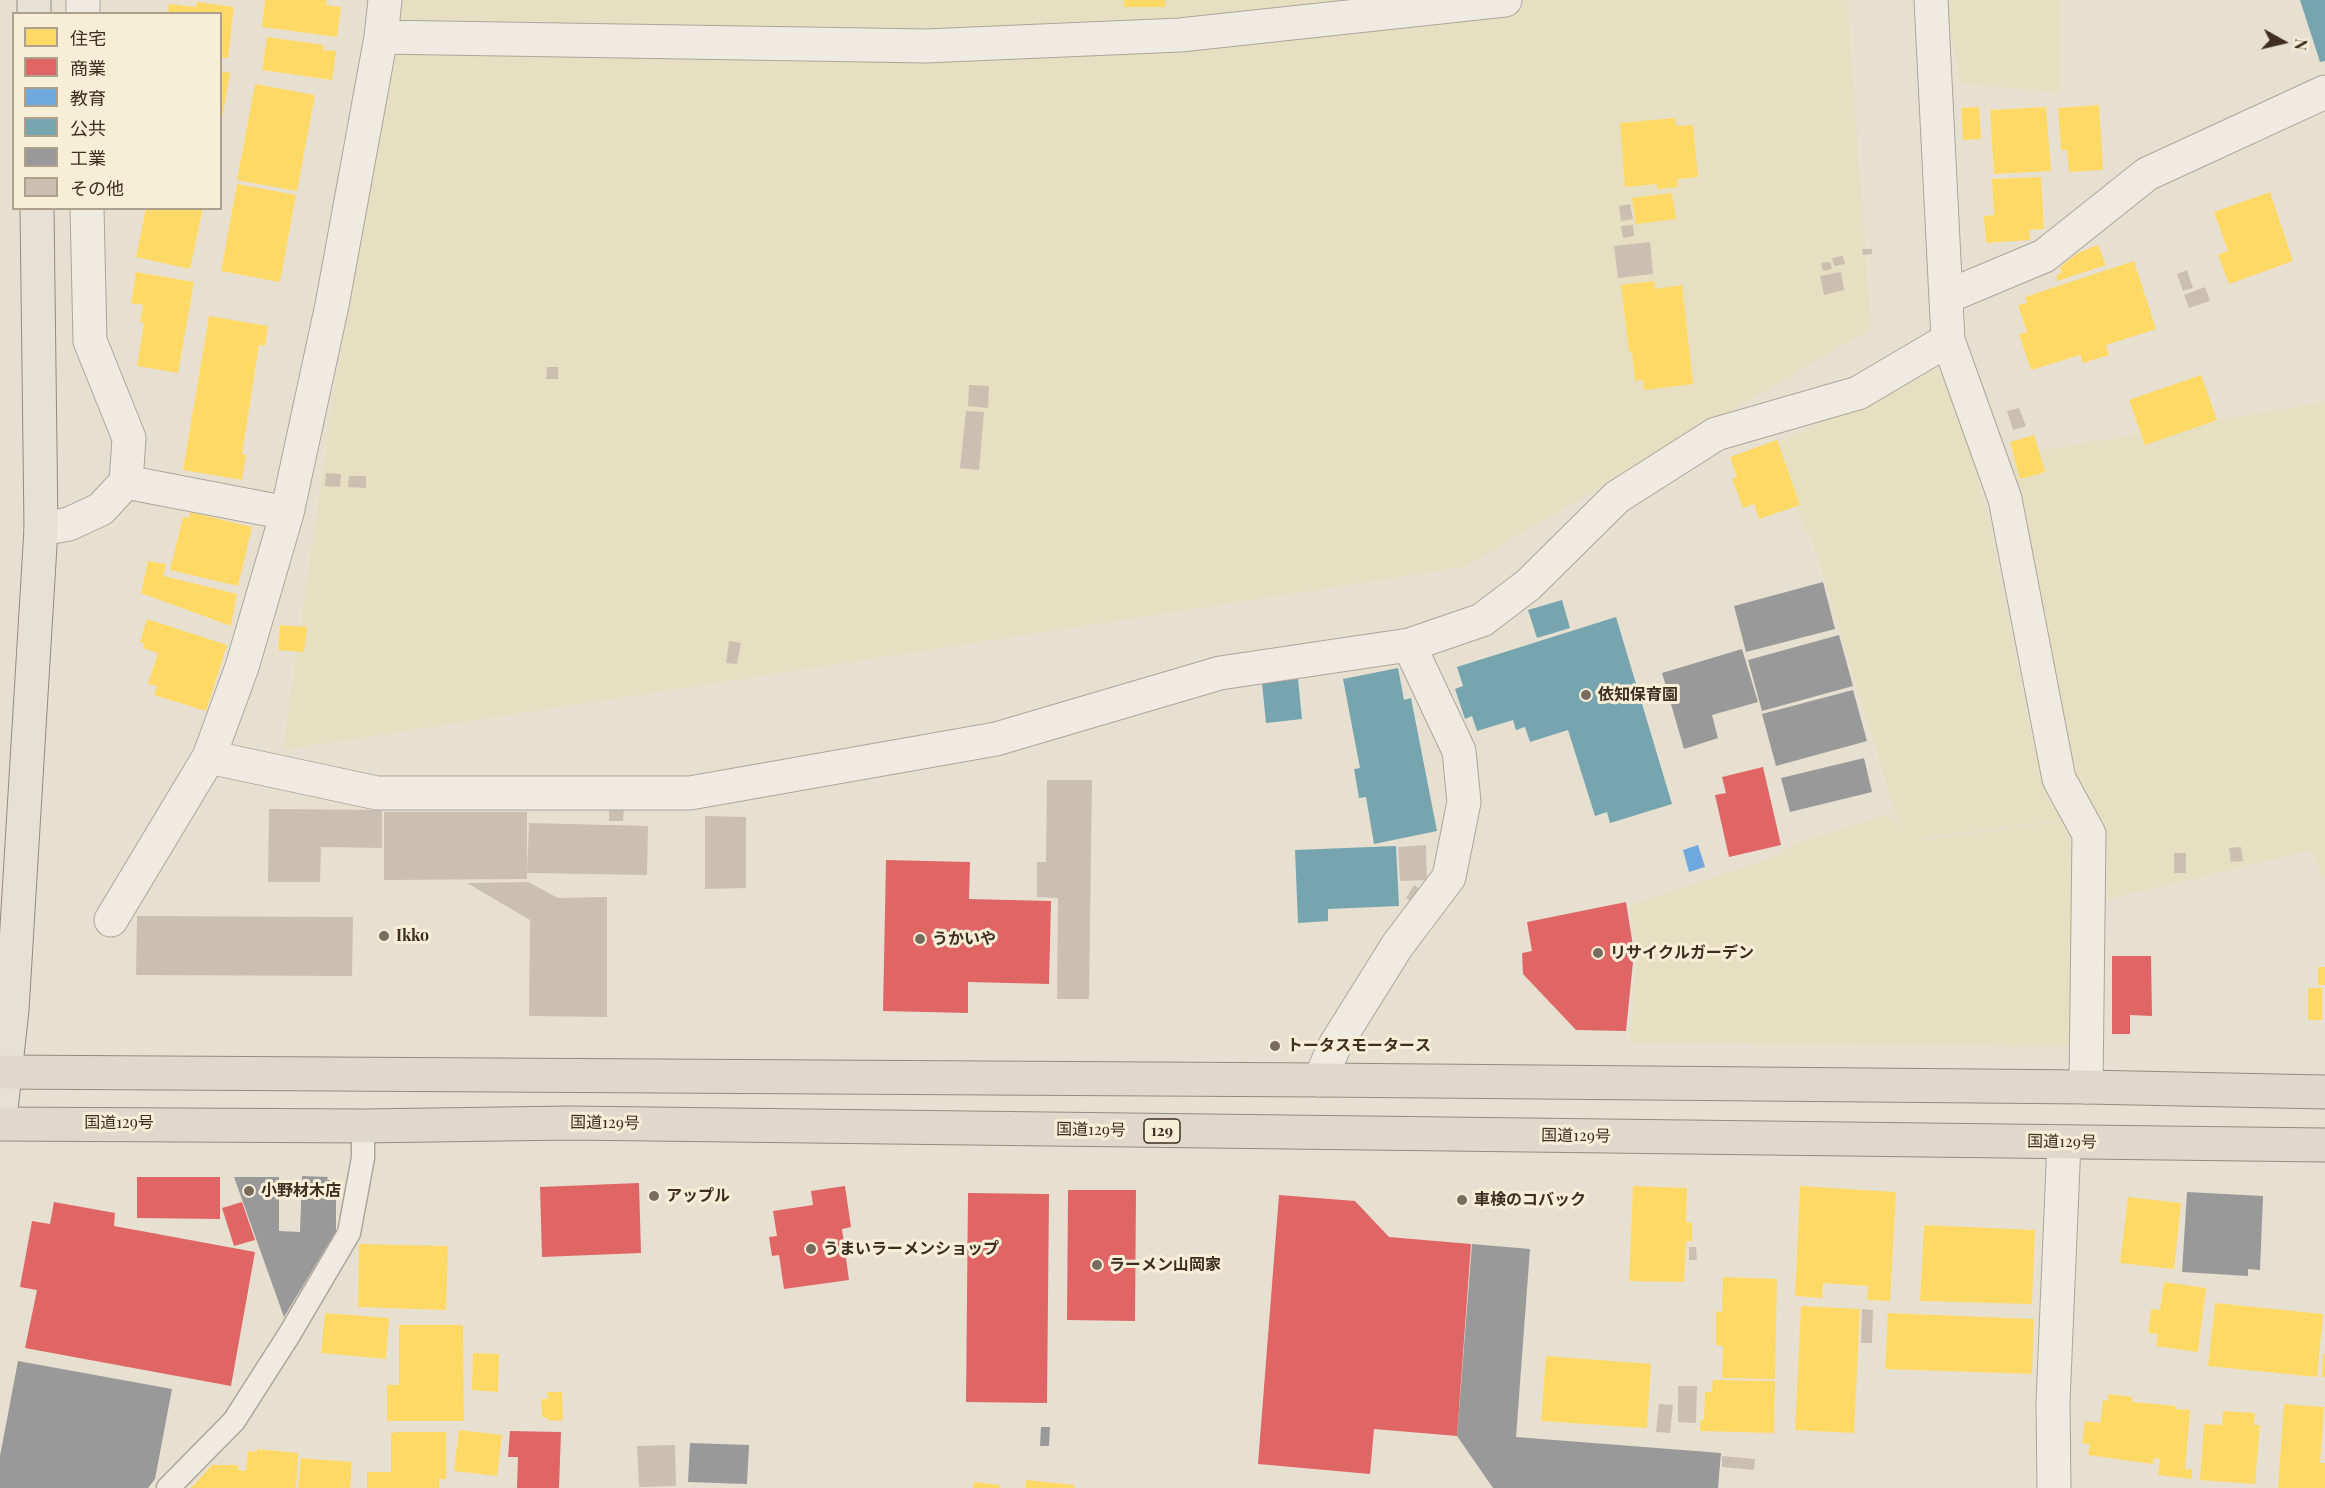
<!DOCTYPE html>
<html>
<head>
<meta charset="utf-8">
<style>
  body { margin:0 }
  #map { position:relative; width:2325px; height:1488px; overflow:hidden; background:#e7e0d1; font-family:"Playfair Display","Noto Sans JP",serif }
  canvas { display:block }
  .legend { position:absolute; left:12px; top:12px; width:210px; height:198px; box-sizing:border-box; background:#f7eed8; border:2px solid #ada18e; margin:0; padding:8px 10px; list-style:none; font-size:18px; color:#3d2e20 }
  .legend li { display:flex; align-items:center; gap:12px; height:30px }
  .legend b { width:30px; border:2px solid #ada18e }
  .north { position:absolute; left:2253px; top:12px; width:60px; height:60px; -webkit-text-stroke:4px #f7eed8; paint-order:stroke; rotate:98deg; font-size:16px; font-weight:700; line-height:24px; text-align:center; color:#3d2e20 }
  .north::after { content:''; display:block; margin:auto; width:21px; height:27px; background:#3d2e20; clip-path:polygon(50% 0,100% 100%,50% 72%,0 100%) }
</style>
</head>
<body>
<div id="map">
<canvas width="2325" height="1488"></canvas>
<ul class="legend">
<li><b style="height:16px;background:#ffd966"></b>住宅</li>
<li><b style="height:16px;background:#e06666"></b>商業</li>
<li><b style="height:16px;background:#6fa8dc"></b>教育</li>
<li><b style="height:16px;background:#76a5af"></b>公共</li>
<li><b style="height:16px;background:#999"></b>工業</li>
<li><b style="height:16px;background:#cbbfb2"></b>その他</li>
</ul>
<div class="north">N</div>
</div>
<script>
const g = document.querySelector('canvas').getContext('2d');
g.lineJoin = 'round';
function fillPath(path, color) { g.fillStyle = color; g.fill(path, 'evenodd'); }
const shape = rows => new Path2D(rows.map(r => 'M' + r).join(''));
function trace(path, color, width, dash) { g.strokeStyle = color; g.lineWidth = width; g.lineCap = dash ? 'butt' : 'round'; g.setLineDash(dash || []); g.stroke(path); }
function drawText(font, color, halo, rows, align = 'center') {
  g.font = font + ' "Playfair Display","Noto Sans JP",serif'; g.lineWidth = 6; g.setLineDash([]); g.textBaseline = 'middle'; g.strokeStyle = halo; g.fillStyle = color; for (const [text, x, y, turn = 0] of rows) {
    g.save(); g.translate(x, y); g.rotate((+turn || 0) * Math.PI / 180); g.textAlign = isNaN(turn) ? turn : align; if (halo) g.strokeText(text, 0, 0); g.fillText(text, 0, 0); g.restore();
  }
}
fillPath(shape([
  [390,0,1847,0,1871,329,1464,567,283,750],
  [1945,0,2060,0,2060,93,1961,83],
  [1931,368,1947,375,1989,518,2029,725,2049,800,2063,820,1921,838,1925,840,2064,821,2073,853,2072,1046,1630,1043,1637,954,1630,905,1779,856,1792,845,1889,814,1900,829,1810,533,1806,533,1777,442,1877,398],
  [2325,402,2325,883,2312,850,2092,903,2009,456]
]), '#e6dfc2');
fillPath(shape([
  [265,0,327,0,326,5,341,7,337,37,262,27],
  [1124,0,1165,0,1165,7,1124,7],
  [197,2,234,7,228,58,220,58,220,14,168,14,169,4,196,7],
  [267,37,324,45,323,50,336,51,332,80,262,70],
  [220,71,230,73,222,119,220,119],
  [255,84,315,95,297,191,237,180],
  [2099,105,2103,170,2069,172,2067,150,2061,150,2058,108],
  [1979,107,1981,139,1963,140,1961,108],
  [2046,107,2051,171,1994,174,1990,110],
  [1675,118,1676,126,1693,125,1698,177,1677,179,1678,187,1657,189,1657,184,1625,187,1620,123],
  [2041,177,2044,229,2029,230,2030,240,1986,243,1984,216,1994,215,1992,179],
  [237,184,296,195,280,282,221,271],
  [2270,192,2293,261,2229,284,2218,255,2228,251,2214,212],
  [1672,193,1676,219,1636,224,1632,198],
  [146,208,203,208,190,269,136,257],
  [2098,245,2106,265,2057,281,2057,274,2062,273,2060,267,2078,253],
  [2134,261,2156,329,2106,345,2109,355,2083,363,2080,355,2031,370,2019,334,2027,332,2018,305,2027,303,2025,297],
  [136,272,194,282,178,373,137,366,144,323,140,322,143,305,131,303],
  [1654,281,1655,289,1682,285,1693,384,1644,390,1643,380,1635,381,1632,351,1629,352,1621,285],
  [209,316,268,326,265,346,259,345,242,454,246,455,242,480,183,470],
  [2201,375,2217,420,2145,445,2129,400],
  [2034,435,2045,472,2020,479,2010,442],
  [1777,440,1800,505,1759,519,1754,504,1743,508,1732,479,1737,477,1730,457],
  [190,512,252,527,238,586,170,570,183,517,189,518],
  [148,561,166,564,163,576,237,594,231,626,141,593],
  [147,619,227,645,206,711,154,695,157,686,148,684,158,653,143,648,144,643,140,642],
  [280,625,307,627,304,652,278,650],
  [2318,967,2325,967,2325,985,2318,985],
  [2308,988,2322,988,2322,1020,2308,1020],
  [1633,1186,1687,1188,1686,1222,1692,1223,1692,1241,1686,1241,1684,1282,1629,1281],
  [1800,1186,1896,1192,1890,1301,1867,1300,1868,1286,1823,1283,1822,1298,1795,1296],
  [2128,1197,2181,1203,2174,1269,2120,1263],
  [1924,1225,2035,1230,2032,1304,1920,1301],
  [359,1244,448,1246,446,1310,358,1307],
  [1723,1277,1777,1279,1775,1379,1722,1378,1723,1346,1716,1345,1716,1311,1722,1312],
  [2164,1282,2206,1288,2198,1352,2156,1346,2158,1334,2148,1333,2151,1309,2160,1310],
  [2215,1303,2323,1314,2317,1377,2208,1366],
  [1801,1306,1860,1309,1854,1433,1795,1430],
  [325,1313,389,1318,386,1359,321,1353],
  [1888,1313,2034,1319,2032,1374,1885,1369],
  [399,1325,463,1325,464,1421,387,1421,387,1385,399,1385],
  [473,1353,499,1354,498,1392,472,1390],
  [2323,1354,2325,1354,2325,1377,2322,1377],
  [1546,1356,1651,1364,1647,1428,1541,1421],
  [1713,1380,1775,1381,1774,1433,1700,1431,1700,1420,1704,1420,1705,1392,1712,1392],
  [547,1392,562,1392,563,1420,548,1421,548,1418,542,1417,541,1399,548,1399],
  [2108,1394,2132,1397,2132,1402,2176,1406,2176,1409,2190,1410,2185,1469,2192,1469,2192,1479,2158,1475,2160,1459,2154,1458,2153,1464,2088,1455,2090,1444,2082,1443,2085,1421,2100,1423,2103,1400,2108,1401],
  [2284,1404,2324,1407,2320,1463,2325,1463,2325,1488,2278,1488],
  [2223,1411,2255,1413,2254,1425,2260,1425,2255,1484,2200,1480,2204,1424,2222,1425],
  [459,1430,502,1435,497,1476,454,1471],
  [399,1432,446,1432,446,1479,439,1479,439,1488,367,1488,367,1472,391,1472,391,1433],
  [257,1449,298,1453,296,1488,191,1488,212,1465,238,1465,238,1470,246,1471,248,1451,257,1452],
  [301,1458,352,1462,350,1488,298,1488],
  [1026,1480,1074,1485,1074,1488,1025,1488],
  [974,1482,1000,1485,1000,1488,973,1488]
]), '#ffd966');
fillPath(shape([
  [1763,767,1781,845,1729,857,1715,795,1726,793,1722,777],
  [886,860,970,862,969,899,1051,901,1049,984,968,982,968,1013,883,1011],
  [1626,902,1634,952,1626,1031,1576,1030,1523,974,1522,953,1532,951,1527,922],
  [2112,956,2151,956,2152,1016,2130,1015,2130,1034,2112,1034],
  [137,1177,220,1177,220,1219,137,1218],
  [639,1183,641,1253,542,1257,540,1187],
  [845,1186,851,1227,842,1229,849,1280,784,1289,779,1255,772,1256,769,1237,777,1236,773,1211,813,1205,811,1191],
  [1068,1190,1136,1190,1135,1321,1067,1320],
  [968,1193,1049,1194,1047,1403,966,1402],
  [1279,1195,1355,1201,1389,1237,1471,1244,1457,1436,1374,1429,1370,1474,1258,1464],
  [54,1202,115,1213,114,1226,255,1252,231,1386,25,1348,37,1290,20,1287,32,1221,50,1224],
  [242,1202,255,1240,234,1246,222,1208],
  [510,1431,561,1432,559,1488,517,1488,518,1457,508,1457]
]), '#e06666');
fillPath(shape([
  [1698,845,1705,867,1689,872,1683,850]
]), '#6fa8dc');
fillPath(shape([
  [2300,0,2325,0,2325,61,2320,62],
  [1562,600,1570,628,1537,638,1528,610],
  [1616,617,1672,804,1610,823,1607,812,1595,816,1568,730,1530,742,1525,727,1516,730,1513,720,1477,731,1472,716,1465,719,1455,689,1463,686,1457,667],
  [1398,668,1404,700,1411,698,1437,831,1374,844,1366,797,1359,798,1354,769,1360,768,1343,679],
  [1298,679,1302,719,1266,723,1262,683],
  [1396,846,1399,906,1328,909,1328,921,1298,923,1295,850]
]), '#76a5af');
fillPath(shape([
  [1823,582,1835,629,1746,652,1734,606],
  [1839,635,1853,686,1762,711,1748,660],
  [1742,649,1758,702,1712,715,1718,738,1684,749,1662,673],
  [1853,690,1867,741,1776,766,1762,714],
  [1864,758,1872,792,1790,812,1781,778],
  [302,1176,328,1177,327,1180,336,1180,336,1231,284,1317,234,1177,279,1177,279,1231,300,1232],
  [2187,1192,2263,1196,2260,1270,2248,1269,2248,1276,2182,1272],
  [1472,1244,1530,1249,1516,1437,1721,1453,1718,1488,1493,1488,1457,1436],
  [18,1361,172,1389,155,1479,148,1488,0,1488,0,1456],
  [1041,1427,1050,1427,1049,1446,1040,1446],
  [690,1443,749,1445,747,1484,688,1482]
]), '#999');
fillPath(shape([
  [1630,204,1633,219,1621,221,1619,206],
  [1633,225,1634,236,1623,238,1621,226],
  [1650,242,1653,274,1618,278,1614,246],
  [1862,249,1872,249,1872,254,1863,255],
  [1843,256,1845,264,1834,266,1832,258],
  [1830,262,1832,269,1823,271,1821,263],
  [2187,270,2193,288,2183,291,2177,274],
  [1841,272,1844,290,1824,295,1820,276],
  [2205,287,2210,301,2189,308,2184,295],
  [547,367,558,367,558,379,546,379],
  [969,385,989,386,988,408,968,406],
  [2019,408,2026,426,2013,430,2007,411],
  [966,411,984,412,979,470,960,468],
  [326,473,341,474,340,487,325,486],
  [349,476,366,476,366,488,348,487],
  [729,641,741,643,737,664,726,663],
  [1047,780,1092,780,1089,999,1057,999,1058,898,1037,897,1037,862,1046,862],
  [624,807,623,821,609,821,609,808],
  [269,809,382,810,382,848,321,847,320,882,268,882],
  [384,812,527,812,527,879,384,880],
  [705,816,746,817,746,888,705,889],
  [529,823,648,826,647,875,527,873],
  [1426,845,1427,880,1400,881,1398,847],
  [2241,847,2243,861,2231,862,2229,848],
  [2174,853,2186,853,2186,873,2174,873],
  [528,882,558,898,607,897,607,1017,529,1016,530,920,467,883],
  [1414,885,1421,890,1413,902,1406,898],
  [137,916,353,917,352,976,136,975],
  [1689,1247,1696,1247,1697,1260,1689,1260],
  [1862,1309,1873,1310,1872,1343,1861,1343],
  [1678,1386,1697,1386,1696,1423,1678,1422],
  [1659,1404,1673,1405,1670,1433,1656,1432],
  [675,1445,676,1486,639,1487,637,1446],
  [1722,1456,1755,1459,1754,1470,1722,1467]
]), '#cbbfb2');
const service = shape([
  [168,1488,234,1421,289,1335,349,1233,363,1158,363,1126]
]);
const minor = shape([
  [83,0,83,14],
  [385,0,381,37,332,305,287,513,242,667,209,757,377,793,690,793,996,739,1220,673,1409,645,1482,620,1528,585,1617,497,1716,434,1858,393,1948,340,1931,0],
  [381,37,926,46,1180,35,1505,0],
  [1946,297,2044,256,2147,174,2325,92],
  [1948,340,2005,499,2059,779,2089,834,2086,1087],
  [126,482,287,513],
  [41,529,69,524,101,509,126,482,129,438,90,341,87,208],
  [111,920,209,757],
  [1320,1080,1334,1047,1397,946,1449,877,1464,802,1459,751,1409,645],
  [2054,1488,2053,1402,2064,1142]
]);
const primary = shape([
  [34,0,34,14],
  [0,1118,12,1010,41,529,37,208]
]);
const trunk = shape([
  [0,1072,1320,1080,2086,1087,2325,1092],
  [0,1124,363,1126,570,1123,2325,1145]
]);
trace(service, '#ada599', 25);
trace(minor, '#ada599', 35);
trace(primary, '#928b80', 35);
trace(trunk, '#928b80', 35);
trace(service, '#efebe3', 22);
trace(minor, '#efebe3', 33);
trace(primary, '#e6e1d4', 33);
trace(trunk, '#e0d9cb', 33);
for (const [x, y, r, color] of [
  [1586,695,6,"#786c5e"],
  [384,936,6,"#786c5e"],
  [920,939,6,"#786c5e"],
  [1598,953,6,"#786c5e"],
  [1275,1046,6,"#786c5e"],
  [249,1191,6,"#786c5e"],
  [654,1196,6,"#786c5e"],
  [1462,1200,6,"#786c5e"],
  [811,1249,6,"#786c5e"],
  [1097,1265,6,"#786c5e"]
]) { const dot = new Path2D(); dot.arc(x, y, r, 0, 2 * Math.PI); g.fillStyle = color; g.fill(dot); trace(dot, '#f7eed8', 2); }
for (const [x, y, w] of [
  [1162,1131,36]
]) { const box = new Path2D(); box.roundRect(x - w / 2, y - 12, w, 24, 4.5); g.fillStyle = '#f7eed8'; g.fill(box); trace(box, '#3d2e20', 1.5); }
drawText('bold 15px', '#3d2e20', null, [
  ["129",1162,1131]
]);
drawText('bold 16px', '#3d2e20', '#f7eed8', [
  ["依知保育園",1598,695],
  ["Ikko",396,936],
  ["うかいや",932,939],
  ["リサイクルガーデン",1610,953],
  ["トータスモータース",1287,1046],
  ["小野材木店",261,1191],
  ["アップル",666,1196],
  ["車検のコバック",1474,1200],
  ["うまいラーメンショップ",823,1249],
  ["ラーメン山岡家",1109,1265]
], 'left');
drawText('16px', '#3d2e20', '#f7eed8', [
  ["国道129号",119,1123],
  ["国道129号",605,1123,1],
  ["国道129号",1091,1130,1],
  ["国道129号",1576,1136,1],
  ["国道129号",2062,1142,1]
]);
</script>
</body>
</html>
